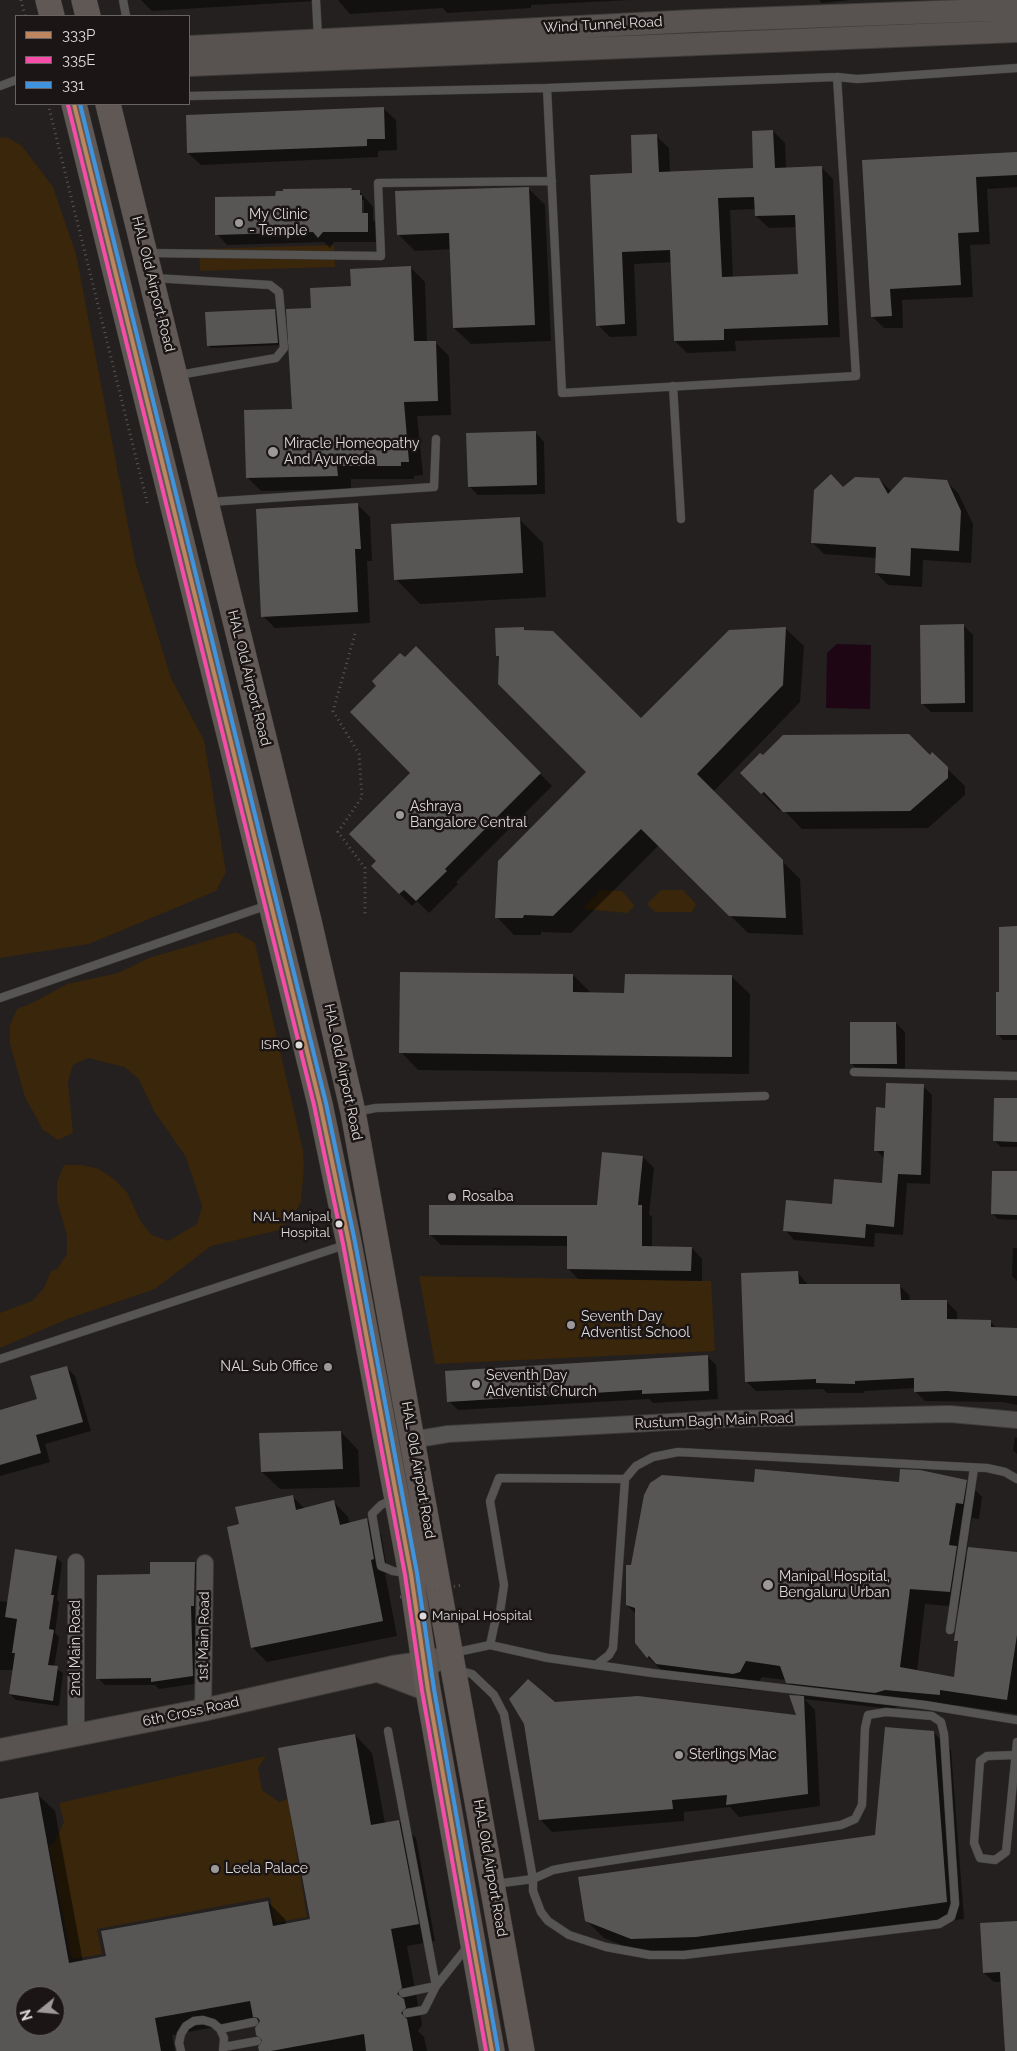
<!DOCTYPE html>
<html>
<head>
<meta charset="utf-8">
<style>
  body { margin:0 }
  #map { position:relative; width:1017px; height:2051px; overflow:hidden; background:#23201f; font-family:Raleway,sans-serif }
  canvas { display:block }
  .legend { position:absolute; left:15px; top:15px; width:175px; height:90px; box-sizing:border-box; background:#1b1615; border:1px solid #696463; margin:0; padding:6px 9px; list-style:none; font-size:15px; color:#dddad9 }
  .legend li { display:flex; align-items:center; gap:10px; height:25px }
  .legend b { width:25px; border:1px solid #696463 }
  .north { position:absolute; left:15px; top:1986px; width:50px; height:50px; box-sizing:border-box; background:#1b1615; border:1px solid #696463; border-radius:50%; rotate:253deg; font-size:14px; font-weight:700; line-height:20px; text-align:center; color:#dddad9 }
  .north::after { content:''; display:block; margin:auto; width:18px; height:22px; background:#9c9998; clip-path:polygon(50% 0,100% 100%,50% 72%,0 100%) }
</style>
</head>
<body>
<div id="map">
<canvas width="1017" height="2051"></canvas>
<ul class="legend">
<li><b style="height:6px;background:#bb8660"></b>333P</li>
<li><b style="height:6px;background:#f54da8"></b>335E</li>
<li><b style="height:6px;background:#4094de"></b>331</li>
</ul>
<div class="north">N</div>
</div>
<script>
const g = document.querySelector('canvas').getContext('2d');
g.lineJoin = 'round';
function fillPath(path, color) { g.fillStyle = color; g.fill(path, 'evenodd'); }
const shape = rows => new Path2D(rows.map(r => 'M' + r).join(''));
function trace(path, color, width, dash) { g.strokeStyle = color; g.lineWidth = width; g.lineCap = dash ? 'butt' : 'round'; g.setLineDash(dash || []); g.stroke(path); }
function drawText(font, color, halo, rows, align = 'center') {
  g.font = font + ' Raleway,sans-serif'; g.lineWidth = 5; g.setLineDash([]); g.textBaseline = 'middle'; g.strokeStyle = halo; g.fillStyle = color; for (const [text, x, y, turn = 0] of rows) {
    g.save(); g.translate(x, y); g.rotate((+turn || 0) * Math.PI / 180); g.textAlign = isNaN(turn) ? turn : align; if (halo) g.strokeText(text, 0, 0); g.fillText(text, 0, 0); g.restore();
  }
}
fillPath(shape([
  [7,137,22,146,53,187,76,254,135,561,171,678,204,740,226,872,216,891,89,944,0,958,0,138],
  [334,245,335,267,200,271,199,249],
  [600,890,622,891,635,906,627,913,583,909],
  [661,890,683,890,696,904,692,912,655,912,647,904],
  [236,932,255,943,303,1150,304,1167,301,1202,292,1218,279,1230,211,1246,155,1289,70,1318,0,1348,0,1313,32,1301,44,1288,51,1271,57,1269,67,1254,67,1236,57,1200,57,1182,64,1165,82,1165,99,1169,114,1179,127,1192,141,1222,152,1235,168,1241,197,1224,202,1206,186,1157,154,1111,138,1078,124,1067,88,1058,73,1065,68,1082,73,1133,58,1140,43,1130,25,1097,10,1044,10,1025,17,1009,34,1002,67,984,118,973,149,958],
  [419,1276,711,1281,715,1351,435,1364],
  [266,1756,258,1768,262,1790,279,1802,288,1799,307,1917,275,1923,270,1897,97,1929,102,1954,72,1959,49,1847,54,1843,64,1822,59,1803]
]), '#39260b');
fillPath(shape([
  [837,644,871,645,870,709,826,708,827,653]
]), '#1e0614');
fillPath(shape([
  [141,0,313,0,313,1,152,11],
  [338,0,630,0,531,5,531,8,447,13,443,8,350,14],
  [819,0,850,0,822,3],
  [383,108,396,120,397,150,378,151,378,157,201,165,188,153],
  [773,131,785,143,786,168,821,167,833,179,840,337,735,341,736,351,687,353,675,341,672,262,634,264,637,336,610,337,598,325,633,174,656,136,669,148,670,173,755,170],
  [756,209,756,216,769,228,797,227,799,276,733,278,730,210],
  [1017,153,1017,187,987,189,990,244,970,245,973,297,902,300,903,328,884,328,872,316,864,161],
  [528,188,545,205,551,341,471,344,454,328,451,249,415,251,398,234],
  [359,191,373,207,373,220,378,225,378,242,334,242,330,248,324,242,227,245,217,234,277,198],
  [361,200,364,200,364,219,361,219],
  [411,268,425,282,427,342,435,342,449,356,451,415,417,416,423,475,414,476,414,479,351,479,351,489,261,491,247,477,293,410,312,309,352,287],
  [274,310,277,313,280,345,211,348,208,345],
  [535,432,544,442,545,494,478,495,469,486],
  [879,479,892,492,946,481,958,493,973,524,971,563,923,560,922,587,888,585,876,573,877,558,824,554,812,542,843,489],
  [358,505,370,517,372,561,367,561,370,623,275,628,263,616],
  [519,519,543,543,546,597,420,604,396,579],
  [964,626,973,635,973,712,931,712,922,703],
  [523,629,641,719,729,631,786,629,804,646,800,702,713,792,800,879,803,935,748,933,659,845,571,933,541,932,541,935,514,935,497,917,588,772,497,655],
  [416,648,552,786,456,882,458,884,429,913,417,901,412,906,372,866,378,861,411,773,378,686],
  [932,754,965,786,965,795,928,828,802,829,782,808,780,811,742,773,930,757],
  [1017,928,1017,1040,1003,1040,998,1034,1001,994],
  [573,975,591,993,626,994,732,977,750,994,749,1074,418,1070,401,1052],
  [896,1023,905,1032,905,1072,861,1073,851,1063],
  [923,1086,932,1095,930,1184,907,1183,903,1235,875,1233,874,1247,794,1240,785,1230,833,1205,884,1185,885,1159,876,1150,886,1109],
  [1017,1100,1017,1147,1001,1147,995,1141],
  [603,1154,643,1157,654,1168,649,1214,652,1217,652,1247,692,1248,702,1259,702,1281,578,1279,568,1268,568,1246,441,1245,431,1235,598,1207],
  [1017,1173,1017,1220,998,1219,992,1213],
  [1013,1248,1017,1248,1017,1281,1012,1276],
  [798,1273,808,1285,899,1285,909,1295,910,1301,946,1301,957,1312,957,1320,990,1322,997,1328,1017,1329,1017,1405,1003,1402,925,1401,915,1391,915,1388,864,1391,864,1393,827,1393,823,1389,756,1391,746,1381],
  [707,1356,716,1365,718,1399,653,1403,649,1399,458,1410,449,1401],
  [66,1367,75,1376,91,1431,45,1444,50,1462,0,1476,0,1411,39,1400],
  [341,1432,358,1450,360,1487,280,1489,262,1472],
  [1015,1437,1017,1438,1017,1454,1013,1450],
  [966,1481,982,1497,979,1519,972,1518,967,1548,1017,1553,1017,1714,956,1705,956,1710,901,1705,892,1709,804,1699,815,1710,820,1806,739,1817,730,1807,684,1812,684,1821,552,1832,540,1819,555,1703,797,1717,802,1697,786,1680,762,1677,755,1687,750,1690,673,1680,664,1673,648,1657,636,1614,627,1605,632,1566,755,1483,900,1484],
  [967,1549,969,1549,968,1558,965,1556],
  [925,1604,960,1607,955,1640,959,1644,955,1678,917,1671],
  [293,1497,305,1509,334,1502,348,1517,350,1524,367,1520,381,1534,388,1574,385,1574,397,1636,267,1662,252,1647,240,1525],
  [56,1557,62,1563,57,1600,59,1602,55,1633,59,1637,54,1667,63,1673,59,1706,16,1700,10,1694,14,1670,0,1670,0,1601,8,1602],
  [194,1563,201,1570,200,1683,159,1689,155,1685,105,1685,98,1678,151,1576],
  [933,1732,951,1750,964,1919,714,1954,649,1956,604,1938,586,1920,876,1836],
  [355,1735,372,1753,385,1823,399,1821,416,1838,435,1941,407,1946,418,2005,414,2011,421,2017,422,2025,418,2031,424,2037,427,2051,260,2051,263,2041,260,2022,257,2019,172,2035,175,2051,0,2051,0,1800,37,1794,55,1811,83,1962,108,1957,268,1902,285,1919,286,1924,311,1920],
  [25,1996,55,1996,55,2026,25,2026],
  [1017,1922,1017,2051,1009,2051,1001,1982,994,1982,984,1973]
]), '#0007');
fillPath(shape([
  [384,107,385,139,367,139,367,146,187,153,186,115],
  [773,130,775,168,822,166,828,325,724,329,724,340,674,341,670,250,622,252,625,324,596,326,590,175,632,173,631,135,657,134,659,172,753,168,752,131],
  [754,197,755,216,795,215,798,274,722,277,718,198],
  [1017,152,1017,175,976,177,979,232,958,233,961,285,890,289,892,316,871,317,862,160],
  [529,187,535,325,453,328,449,233,397,235,395,191],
  [352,188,351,190,360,190,360,195,362,195,362,213,368,213,368,232,323,232,318,238,313,232,215,235,215,197,275,196,276,191,283,191,283,189],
  [411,266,414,341,436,341,438,401,404,402,409,462,401,462,401,466,337,466,338,476,246,478,244,410,292,409,286,309,311,308,310,288,351,286,350,269],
  [275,309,278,343,207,346,205,312],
  [536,431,537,485,468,487,466,433],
  [831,474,843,487,855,477,879,478,888,494,904,477,947,480,961,511,959,551,911,548,910,576,875,573,876,547,811,543,814,490],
  [358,503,361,549,355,549,358,612,261,617,256,509],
  [520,517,523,573,394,580,391,524],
  [964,624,965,703,921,704,920,625],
  [524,627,524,630,553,631,641,718,729,630,786,627,783,685,697,774,783,860,786,918,729,916,641,829,553,916,524,915,523,918,495,918,498,861,586,772,498,684,499,656,496,656,495,628],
  [416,646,541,773,445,869,447,871,416,901,404,890,399,894,371,866,376,861,349,834,410,773,350,712,376,686,372,681,400,653,405,657],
  [909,734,930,755,932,752,948,767,948,778,910,811,783,812,764,792,761,794,740,773,760,753,763,755,783,735],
  [1017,926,1017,1035,996,1035,996,992,999,992,999,927],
  [400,972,573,974,573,992,624,993,625,974,732,975,732,1057,399,1053],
  [850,1022,896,1022,897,1064,850,1064],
  [886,1083,924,1084,921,1175,898,1174,894,1227,866,1224,865,1238,783,1231,786,1200,832,1204,834,1179,882,1183,884,1151,874,1151,876,1107,885,1108],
  [994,1098,1017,1098,1017,1142,993,1141],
  [602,1152,643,1156,638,1205,642,1205,642,1246,692,1247,691,1271,567,1269,567,1236,429,1235,429,1205,597,1205],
  [992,1171,1017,1171,1017,1215,991,1214],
  [798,1271,799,1284,900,1284,901,1300,947,1300,947,1319,991,1320,991,1327,1017,1328,1017,1396,947,1391,914,1392,914,1378,855,1381,855,1384,816,1383,816,1379,745,1382,741,1273],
  [708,1355,709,1391,642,1394,642,1390,447,1402,445,1371],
  [67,1366,83,1422,36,1435,41,1453,0,1465,0,1410,37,1399,30,1376],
  [341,1431,343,1469,261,1472,259,1433],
  [755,1469,899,1482,900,1469,920,1470,967,1480,963,1504,956,1503,949,1545,957,1546,950,1592,910,1589,900,1667,954,1677,958,1641,954,1641,955,1633,968,1547,1017,1552,1017,1635,1007,1700,940,1690,940,1695,885,1690,875,1693,786,1683,780,1666,746,1661,740,1672,733,1674,656,1664,649,1656,647,1658,635,1643,635,1608,626,1605,626,1565,631,1565,644,1495,650,1483,662,1475,754,1482],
  [293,1495,296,1510,334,1500,340,1525,367,1518,374,1559,371,1560,383,1621,251,1648,227,1527,239,1524,235,1507],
  [15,1549,57,1556,51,1595,54,1595,49,1629,54,1630,48,1665,58,1666,53,1701,9,1694,15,1653,12,1653,17,1619,5,1617],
  [150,1562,195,1562,194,1606,191,1606,193,1676,151,1682,151,1678,96,1679,97,1575,150,1574],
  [528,1679,555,1702,638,1696,796,1715,789,1695,804,1696,808,1794,726,1805,727,1795,672,1800,673,1809,539,1820,524,1724,509,1699],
  [885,1727,934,1731,947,1902,696,1937,631,1939,585,1921,578,1877,875,1835],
  [355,1734,371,1825,399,1820,419,1924,391,1929,402,1988,397,1994,404,1999,406,2008,401,2013,407,2019,413,2051,366,2051,364,2034,271,2051,259,2051,258,2047,262,2040,256,2035,255,2028,260,2021,258,2018,253,2017,250,2001,155,2018,161,2051,0,2051,0,1799,38,1792,69,1963,106,1956,101,1931,268,1901,273,1926,310,1919,278,1748],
  [25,1996,55,1996,55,2026,25,2026],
  [1017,1921,1017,2051,1005,2051,1000,1972,983,1973,980,1923]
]), '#585555');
const lane = shape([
  [123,0,126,16],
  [316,0,318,38],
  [0,86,16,80],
  [547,88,562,393,856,376,837,77],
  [189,96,547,88,837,77,857,79,1017,68],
  [148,253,381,256,378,183,552,181],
  [154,278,270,285,279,292,284,348,276,358,179,375],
  [673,386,681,519],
  [210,502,434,487,436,439],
  [0,998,268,905],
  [854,1072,1017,1076],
  [355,1112,376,1108,765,1096],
  [0,1359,345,1245],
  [625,1479,636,1466,653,1457,678,1452,987,1468,1005,1472,1017,1479],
  [394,1499,381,1505,372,1514,381,1566,393,1571,406,1573],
  [950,1630,974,1468],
  [490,1645,495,1622,500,1612,504,1585,490,1501,499,1478,625,1479,613,1648,609,1655,596,1665],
  [453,1653,490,1645,548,1658,652,1673,925,1705,1017,1720],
  [458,1670,472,1674,494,1695,504,1714,533,1879,533,1891,541,1912,548,1921,569,1935,606,1947,650,1955,684,1955,939,1924,951,1917,955,1904,944,1734,941,1722,932,1716,886,1712,868,1715,865,1728,862,1805,855,1819,841,1825,569,1867,553,1870,533,1879,495,1884],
  [388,1731,436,1986],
  [1016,1755,987,1756,980,1761,974,1843,980,1858,995,1860,1006,1852,1017,1742],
  [436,1986,468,1946],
  [403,1993,436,1986,424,2010,407,2013],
  [220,2029,254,2022],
  [224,2047,257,2041],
  [181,2051,179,2043,181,2034,186,2026,194,2021,203,2020,213,2023,220,2029,224,2038,223,2051]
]);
const street = shape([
  [412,1440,448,1434,725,1419,950,1414,1017,1420],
  [203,1710,205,1563],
  [76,1735,76,1562]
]);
const secondary = shape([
  [189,47,694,21,1017,9],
  [189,65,1017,31],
  [381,1672,428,1690],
  [0,1750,203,1710,393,1667,435,1661,451,1654]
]);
const primary = shape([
  [48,0,52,16],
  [84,0,88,16],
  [74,104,320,1104,349,1243,411,1574,428,1690,492,2051],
  [108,104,309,921,353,1112,522,2051]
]);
trace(lane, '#3e3c3b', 9);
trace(street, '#3e3c3b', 18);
trace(secondary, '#3e3c3b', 24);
trace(primary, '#3e3c3b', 26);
trace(shape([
  [21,0,25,16],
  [48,104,148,506],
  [355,634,333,711,359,754,362,797,338,832,365,868,365,914]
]), '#585655', 3, [1, 4]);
trace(lane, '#575554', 8);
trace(street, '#575554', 16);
trace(secondary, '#585350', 22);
trace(primary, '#605854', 25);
trace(shape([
  [400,1597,461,1585]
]), '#585655', 3, [1, 4]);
trace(shape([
  [74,104,320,1104,349,1243,411,1574,428,1690,492,2051]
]), '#bb8660', 4);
trace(shape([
  [68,105,314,1105,343,1244,405,1575,422,1691,486,2051]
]), '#f54da8', 4);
trace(shape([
  [80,104,326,1103,355,1242,417,1573,434,1689,498,2050]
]), '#4094de', 4);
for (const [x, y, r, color] of [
  [239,223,5,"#9c9998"],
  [273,452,6,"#9c9998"],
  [400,815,5,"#9c9998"],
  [299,1045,4.5,"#dddad9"],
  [452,1197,5,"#9c9998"],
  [339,1224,4.5,"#dddad9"],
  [571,1325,5,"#9c9998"],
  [328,1367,5,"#9c9998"],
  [476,1384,5,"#9c9998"],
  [768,1585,6,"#9c9998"],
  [423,1616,4.5,"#dddad9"],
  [679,1755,5,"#9c9998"],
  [215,1869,5,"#9c9998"]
]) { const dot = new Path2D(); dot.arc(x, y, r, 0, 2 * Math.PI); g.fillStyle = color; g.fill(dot); trace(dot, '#1b1615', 2); }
drawText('13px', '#dddad9', '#1b1615', [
  ["ISRO",290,1045],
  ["NAL Manipal",330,1217],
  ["Hospital",330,1233],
  ["Manipal Hospital",432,1616,"left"]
], 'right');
drawText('14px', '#dddad9', '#1b1615', [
  ["Wind Tunnel Road",603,25,-3],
  ["HAL Old Airport Road",153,284,76],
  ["HAL Old Airport Road",249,678,76],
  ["HAL Old Airport Road",343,1072,78],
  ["Rustum Bagh Main Road",714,1421,-2],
  ["HAL Old Airport Road",418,1470,80],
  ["1st Main Road",204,1636,-89],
  ["2nd Main Road",76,1648,-90],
  ["6th Cross Road",191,1712,-12],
  ["HAL Old Airport Road",490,1868,80]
]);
drawText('14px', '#dddad9', '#1b1615', [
  ["My Clinic",249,215],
  ["- Temple",249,231],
  ["Miracle Homeopathy",284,444],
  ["And Ayurveda",284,460],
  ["Ashraya",410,807],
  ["Bangalore Central",410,823],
  ["Rosalba",462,1197],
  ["Seventh Day",581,1317],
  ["Adventist School",581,1333],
  ["NAL Sub Office",318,1367,"right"],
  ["Seventh Day",486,1376],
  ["Adventist Church",486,1392],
  ["Manipal Hospital,",779,1577],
  ["Bengaluru Urban",779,1593],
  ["Sterlings Mac",689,1755],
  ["Leela Palace",225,1869]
], 'left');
</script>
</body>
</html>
